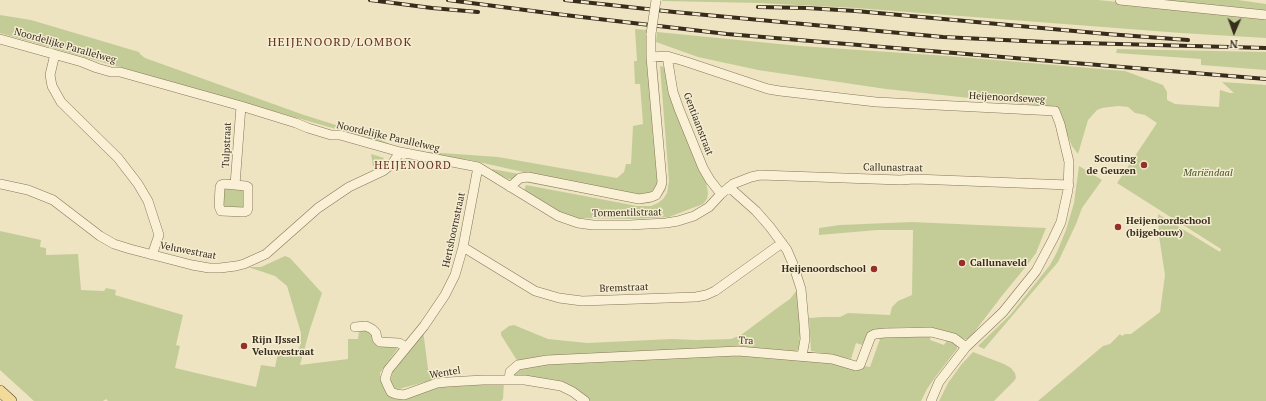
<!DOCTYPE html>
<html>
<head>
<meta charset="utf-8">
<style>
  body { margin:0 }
  #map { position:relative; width:1266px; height:401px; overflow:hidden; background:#eee4c2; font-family:"PT Serif",serif }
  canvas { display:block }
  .north { position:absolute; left:1214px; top:12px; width:40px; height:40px; -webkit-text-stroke:3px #f5edd2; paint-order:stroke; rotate:182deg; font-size:11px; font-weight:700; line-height:16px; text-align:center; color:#382c1d }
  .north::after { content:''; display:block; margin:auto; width:14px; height:18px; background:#382c1d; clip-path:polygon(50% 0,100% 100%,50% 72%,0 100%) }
</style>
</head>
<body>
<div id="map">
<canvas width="1266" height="401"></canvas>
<div class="north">N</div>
</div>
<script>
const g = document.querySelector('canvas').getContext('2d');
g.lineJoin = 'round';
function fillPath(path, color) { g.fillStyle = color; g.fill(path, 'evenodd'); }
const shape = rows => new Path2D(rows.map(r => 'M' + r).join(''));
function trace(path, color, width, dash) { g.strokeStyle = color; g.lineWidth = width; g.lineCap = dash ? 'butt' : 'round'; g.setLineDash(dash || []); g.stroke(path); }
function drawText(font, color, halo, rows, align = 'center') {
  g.font = font + ' "PT Serif",serif'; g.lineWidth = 3; g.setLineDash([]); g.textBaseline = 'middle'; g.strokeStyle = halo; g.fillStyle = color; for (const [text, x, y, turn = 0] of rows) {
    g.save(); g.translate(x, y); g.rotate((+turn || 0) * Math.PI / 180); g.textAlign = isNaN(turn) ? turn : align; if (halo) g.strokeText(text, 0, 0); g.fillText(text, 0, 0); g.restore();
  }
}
fillPath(shape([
  [662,0,1098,0,1266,17,1266,38,1181,33,856,8,759,3,662,1],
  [1164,0,1238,0,1266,4,1266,12,1166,1],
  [0,15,31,20,139,52,140,54,145,58,304,115,374,137,392,145,0,33],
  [635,29,647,30,646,41,659,182,655,189,647,194,638,194,554,179,470,160,428,155,428,152,498,157,617,178,624,172,626,164,631,164,633,126,643,124,640,84,635,84,634,61,637,61],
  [657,32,800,46,948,56,1125,71,1163,85,1167,92,1167,100,1175,104,1219,107,1220,90,1230,93,1234,93,1222,82,1266,85,1266,401,1038,401,1103,346,1110,344,1120,334,1122,336,1125,334,1131,334,1160,312,1165,275,1159,236,1158,214,1220,252,1221,249,1117,183,1157,123,1145,115,1135,113,1128,107,1118,106,1102,108,1097,110,1088,120,1078,154,1072,146,1059,114,1053,107,886,89,758,70,698,57,656,42],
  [1117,49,1266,52,1266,70,1201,65,1201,59,1116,53],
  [656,66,657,66,667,183,665,191,660,198,650,203,641,204,524,182,527,181,639,202,659,196],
  [660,66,664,67,706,181,708,193,707,199,703,204,669,217,634,219,577,218,560,213,524,191,526,185,637,206,651,206,658,203,663,199,667,193,669,181],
  [371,154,384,158,382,162,373,166],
  [1079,166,1102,180,1082,208,1076,224,1058,262,984,349,978,346,1011,314,1050,265,1057,252,1066,230,1074,203],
  [492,169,519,174,512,179,508,179,492,171],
  [224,188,244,188,244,207,224,207],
  [912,222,1046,228,1036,253,1028,264,1001,297,969,339,963,339,934,329,907,327,890,328,878,330,865,340,862,345,856,343,851,359,811,351,809,318,823,317,840,317,848,313,890,315,892,307,898,301,912,295,913,230,877,230,819,235,819,228,840,225],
  [0,231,41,240,40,247,46,248,46,255,78,254,81,290,104,291,106,288,116,290,115,295,183,315,176,345,180,346,175,368,256,387,261,365,275,367,278,353,284,357,294,356,300,346,301,333,287,286,275,276,248,267,261,267,285,256,290,258,322,293,310,329,300,365,348,359,348,339,358,339,359,332,365,330,369,331,373,336,374,343,376,345,398,348,380,373,382,384,386,392,416,393,451,385,504,382,503,399,501,401,108,401,106,399,103,401,34,401,0,370],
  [797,290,801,323,799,347,798,350,794,352,518,362,501,335,501,332,509,326,514,325,548,339,587,343,672,339,697,340,731,339,741,335,780,306,790,299],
  [423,330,428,369,440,378,399,389,393,388,390,385,392,371],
  [931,335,930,340,944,345,948,339,957,345,957,349,936,376,927,389,921,401,588,401,569,385,556,380,513,376,515,371,520,368,537,365,746,354,833,362,859,370,864,366,870,367,880,339,874,337],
  [973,352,1004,364,1011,368,1015,373,1016,378,1014,381,994,401,939,401,948,383,961,365]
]), '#c3cc96');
const minor = shape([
  [1120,0,1266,15],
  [0,39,82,62,97,68,111,72,120,72,241,106,296,123,308,128,331,135,340,135,400,152,478,167,558,216,578,223,593,225,630,225,666,223,678,221,694,216,709,207,721,194,733,184,751,177,760,175,900,180,915,179,1069,185],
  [54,54,54,58,50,75,52,86,61,102,118,158,138,184,148,201,159,235,152,255],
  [667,56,673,92,679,109,703,168,710,180,721,194],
  [651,57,667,56,687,62,768,89,780,91,876,102,1055,111,1060,124,1069,162,1068,190,1061,222,1053,239,1036,271,1003,312,966,347,939,382,931,401],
  [478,167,463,247,455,275,445,295,424,326,388,370,385,379,388,386,391,392,396,394,404,395,437,383,448,382,483,380,525,380,561,386,573,392,585,401],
  [0,184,28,190,53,200,100,236,114,244,130,249,192,265,209,268,220,268,236,266,244,264,266,254,318,208,349,187,383,171,392,164,400,152],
  [235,185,224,184,221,185,220,187,219,206,221,211,244,212,247,211,248,208,248,187,246,186,235,185,241,106],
  [510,187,520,178,528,177,639,199,651,197,656,195,661,186,662,182,651,57,651,34],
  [729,187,756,211,770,227,787,250,793,264,801,289,804,323,805,339,802,356],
  [463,247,535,291,559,298,582,301,696,297,706,295,715,291,782,243],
  [355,327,366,326,372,329,376,333,377,339,380,342,399,343,406,347],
  [509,380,510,372,518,365,547,360,738,351,832,359,856,366,860,365,871,336,875,334,885,333,931,332,954,338,966,347]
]);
const major = shape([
  [0,391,11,401]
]);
trace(minor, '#887559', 10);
trace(major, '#56432d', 12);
trace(minor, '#f9f0d5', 9);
trace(major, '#f2db99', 11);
const rail = shape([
  [370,0,432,8,478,12],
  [448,0,556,14,727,34,1266,79],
  [565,0,674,12,943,37,1045,42,1266,48],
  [758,7,807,8,856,11,1107,34,1188,40]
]);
trace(rail, '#382c1d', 4);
trace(rail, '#f5edd2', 2.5, [8]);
const minorBridge = shape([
  [651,34,656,0]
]);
trace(minorBridge, '#887559', 10, []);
trace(minorBridge, '#f9f0d5', 9);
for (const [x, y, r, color] of [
  [1144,165,4,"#972f29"],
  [1118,227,4,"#972f29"],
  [962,263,4,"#972f29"],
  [874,269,4,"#972f29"],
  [244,346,4,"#972f29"]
]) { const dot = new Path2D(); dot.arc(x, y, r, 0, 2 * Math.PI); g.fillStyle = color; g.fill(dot); trace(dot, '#f5edd2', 1.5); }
drawText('10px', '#382c1d', '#f5edd2', [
  ["Noordelijke Parallelweg",65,46,16],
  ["Heijenoordseweg",1007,98,3],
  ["Gentiaanstraat",698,124,69],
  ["Noordelijke Parallelweg",388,137,13],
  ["Tulpstraat",227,145,-87],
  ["Callunastraat",893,168,1],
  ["Tormentilstraat",627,213,-1],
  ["Hertshoornstraat",454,230,-78],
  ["Veluwestraat",188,251,11],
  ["Bremstraat",624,288,-2],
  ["Tra",746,341,2],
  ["Wentel",445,373,-9]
]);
drawText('bold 10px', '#382c1d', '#f5edd2', [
  ["Scouting",1136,159,"right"],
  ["de Geuzen",1136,171,"right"],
  ["Heijenoordschool",1126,221],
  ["(bijgebouw)",1126,233],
  ["Callunaveld",970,263],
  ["Heijenoordschool",866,269,"right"],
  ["Rijn IJssel",252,340],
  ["Veluwestraat",252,352]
], 'left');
drawText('italic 10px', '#455424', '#f5edd2', [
  ["Mariëndaal",1208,173]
]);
g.letterSpacing = '1px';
drawText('11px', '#65301d', '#f5edd2', [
  ["HEIJENOORD",413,166]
]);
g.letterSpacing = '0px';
g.letterSpacing = '1px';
drawText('12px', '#65301d', '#f5edd2', [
  ["HEIJENOORD/LOMBOK",340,43]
]);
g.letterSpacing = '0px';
</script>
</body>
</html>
